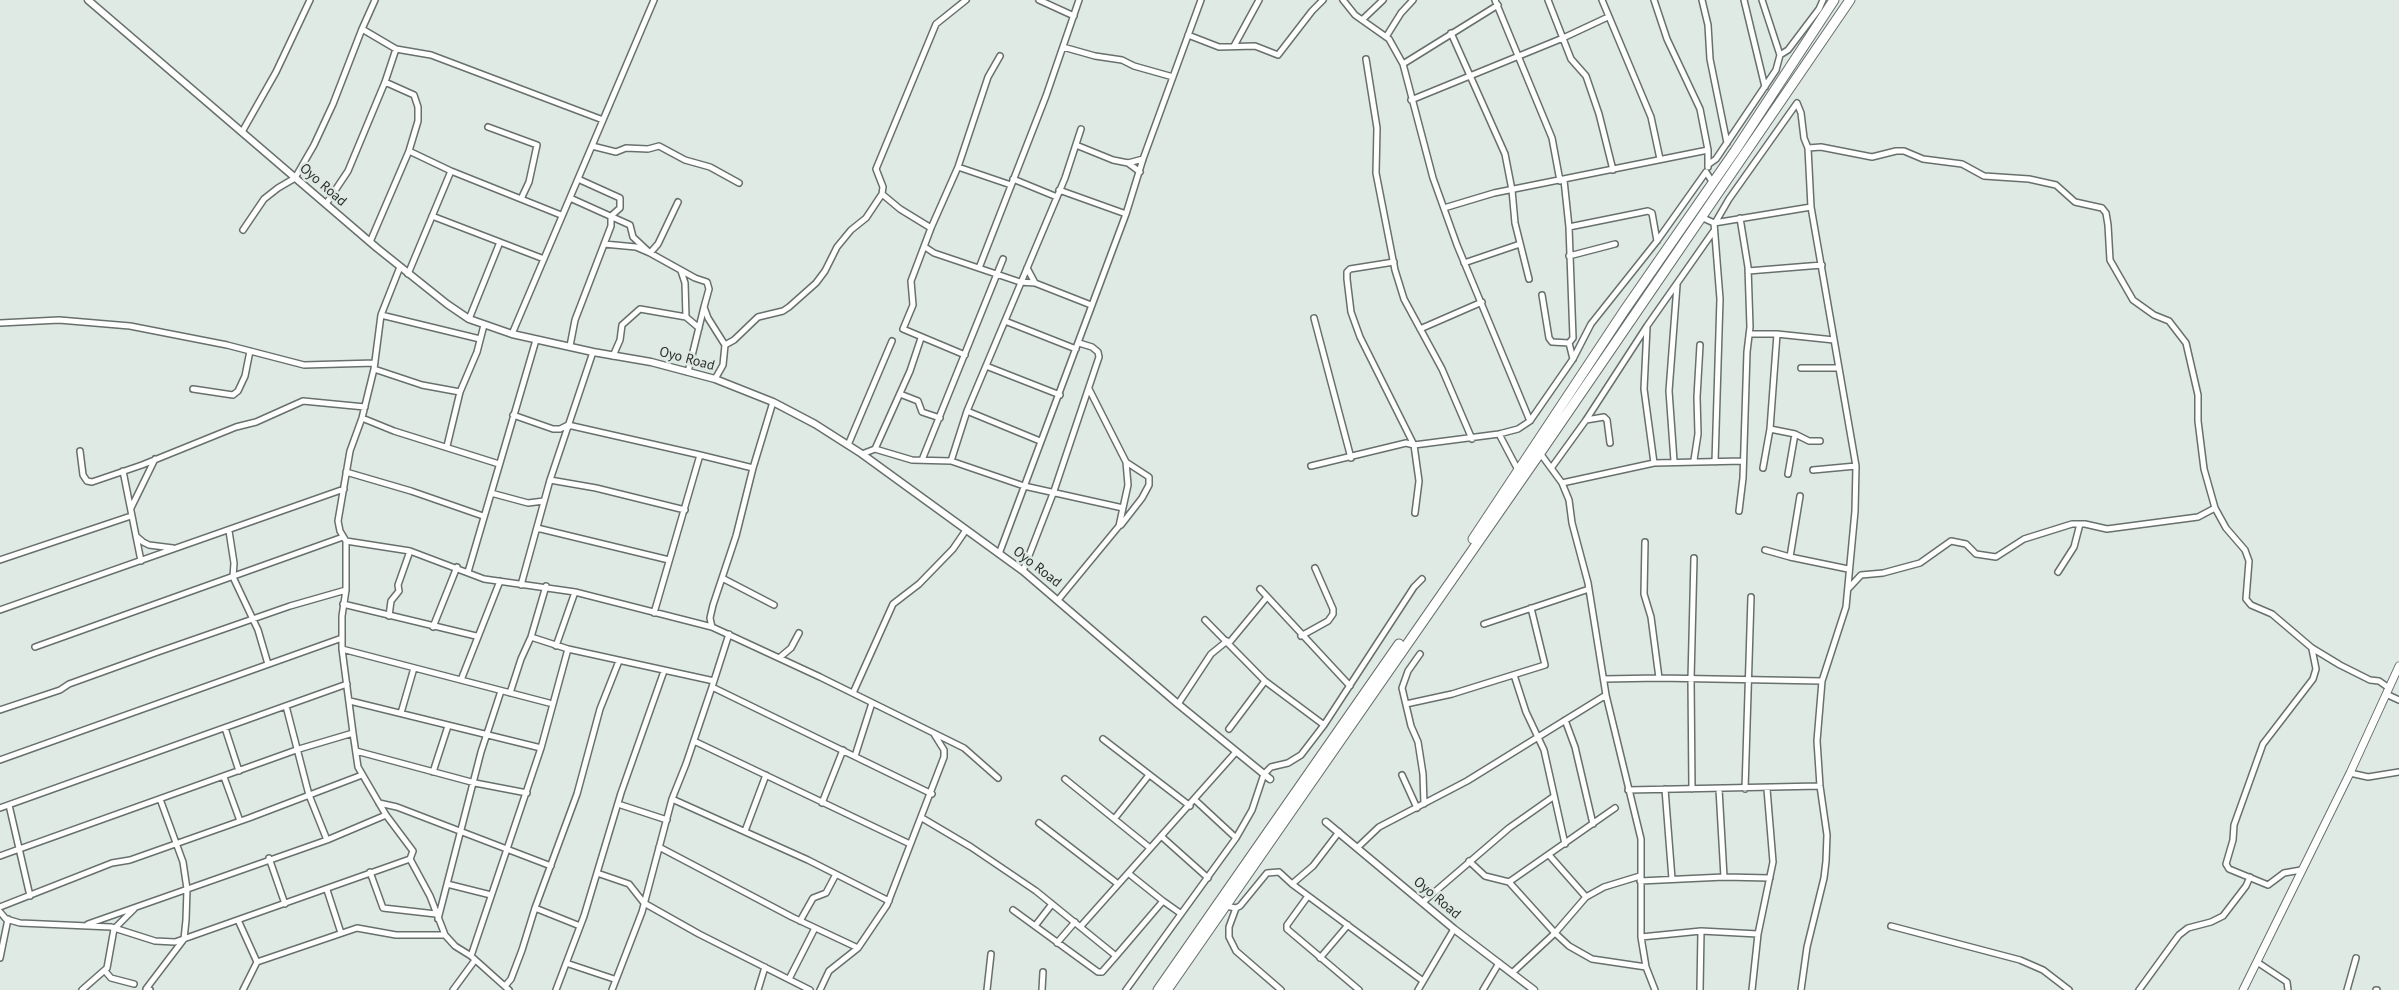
<!DOCTYPE html>
<html>
<head>
<meta charset="utf-8">
<style>
  body { margin:0 }
  canvas { display:block; background:#e0eae5 }
</style>
</head>
<body>
<canvas width="2399" height="990"></canvas>
<script>
const g = document.querySelector('canvas').getContext('2d');
g.lineJoin = 'round';
const shape = rows => new Path2D(rows.map(r => 'M' + r).join(''));
function trace(path, color, width, dash) { g.strokeStyle = color; g.lineWidth = width; g.lineCap = dash ? 'butt' : 'round'; g.setLineDash(dash || []); g.stroke(path); }
function drawText(font, color, halo, rows, align = 'center') {
  g.font = font + ' "PT Sans",sans-serif'; g.lineWidth = 5; g.setLineDash([]); g.textBaseline = 'middle'; g.strokeStyle = halo; g.fillStyle = color; for (const [text, x, y, turn = 0] of rows) {
    g.save(); g.translate(x, y); g.rotate((+turn || 0) * Math.PI / 180); g.textAlign = isNaN(turn) ? turn : align; if (halo) g.strokeText(text, 0, 0); g.fillText(text, 0, 0); g.restore();
  }
}
const minor = shape([
  [1039,0,1074,16],
  [1343,0,1355,15,1389,39,1403,64,1433,178,1457,245,1530,421],
  [1495,0,1552,138,1560,181],
  [1548,0,1571,59,1586,76,1599,114,1613,170],
  [1602,0,1651,117,1660,159],
  [1654,0,1667,39,1700,109,1708,150,1708,167],
  [1702,0,1708,25,1710,59,1727,143],
  [1744,0,1765,87],
  [1362,20,1383,0],
  [362,29,396,49,431,55,603,120],
  [1451,33,1505,154,1512,190,1515,223,1529,279],
  [1188,35,1219,47,1255,46,1278,55,1312,11,1323,0],
  [1386,37,1401,13,1413,0],
  [1234,46,1259,0],
  [1063,47,1095,56,1122,60,1134,66,1173,77],
  [1780,55,1788,50,1819,9,1823,0],
  [1366,59,1377,128,1376,173,1395,270,1404,299,1442,369,1472,439],
  [1403,64,1498,5],
  [1411,100,1563,38,1608,17],
  [488,127,537,145,529,182,521,199],
  [242,132,276,72,310,0],
  [1076,145,1113,160,1128,163,1143,159],
  [592,146,616,152,626,148,648,149,659,146,685,160,710,167,739,183],
  [1808,148,1821,147,1872,157,1896,151,1904,151,1923,159,1962,164,1984,176,2029,179,2056,185,2075,202,2102,208,2106,213,2108,225,2110,260,2133,300,2154,315,2169,321,2186,343,2198,395,2198,421,2204,469,2215,508],
  [409,151,451,171,561,215],
  [1128,163,1140,172],
  [1709,164,1716,159,1776,70,1780,55,1762,0],
  [958,167,1011,185],
  [1013,179,1057,197],
  [1564,180,1569,227,1573,338,1569,343,1573,359],
  [1059,190,1126,214],
  [882,194,900,209,931,228],
  [570,198,630,225,633,237,650,253,695,278,707,282,709,289,704,307,708,318,725,345],
  [326,204,348,171,385,82,396,49],
  [1444,208,1494,193,1708,150],
  [432,216,544,259],
  [1701,217,1714,223,1811,207],
  [1714,223,1720,299,1715,462],
  [1715,223,1729,199,1797,103,1801,113,1804,138,1808,148,1811,207,1856,466,1855,511,1846,607,1822,681,1817,741,1820,786,1827,835,1826,861,1824,878,1807,947,1801,990],
  [1569,227,1648,211,1652,213,1657,241],
  [243,230,264,199,278,188,295,178,314,145,333,104,362,29,375,0],
  [370,242,409,151,418,121,418,107,414,95,385,82],
  [604,244,636,247,650,253,658,244,678,202],
  [925,247,934,253,1020,282,1035,283,1091,305],
  [1569,256,1615,244],
  [1394,262,1350,269,1347,272,1347,279,1351,312,1360,337,1414,445,1419,481,1415,513],
  [1464,263,1520,244],
  [400,267,381,315,374,369,362,418,350,451,338,521,340,531,346,541,346,590,342,616,342,649,353,733,358,767,386,815,413,851,410,859,430,896,445,935,455,946,471,956,509,990],
  [979,268,1046,96,1079,0],
  [1027,268,1035,283],
  [681,271,685,283,686,317],
  [1748,271,1822,265],
  [408,274,451,171],
  [1542,295,1549,338,1552,342,1569,343],
  [381,315,480,339],
  [1314,318,1351,458],
  [469,319,500,242],
  [1005,321,1076,349],
  [0,323,59,320,130,326,227,345,304,365,375,363],
  [1647,327,1644,389,1654,463],
  [1420,329,1482,302],
  [512,334,654,0],
  [1749,334,1777,334,1834,340],
  [570,346,575,320,611,226,611,216,620,208,620,198,578,179],
  [965,355,903,329,913,305,911,281,931,228,958,167,988,77,1000,56],
  [613,356,620,340,622,325,640,309,686,317,699,328],
  [986,366,1060,395],
  [1801,368,1838,368],
  [374,369,422,385,460,392],
  [688,372,704,307],
  [715,379,723,365,725,345,734,340,758,317,783,311,789,307,816,283,825,271,837,247,851,230,866,218,882,194,883,187,876,169,936,24,966,0],
  [193,389,233,395,238,391,245,376,250,351],
  [900,394,918,401,922,412,940,418],
  [773,402,753,468,736,536,713,605,710,618,712,627,820,677,964,748,998,778],
  [967,411,1040,441],
  [513,415,553,429,560,429,568,425,700,455],
  [362,418,394,431,499,464],
  [1586,420,1604,417,1607,420,1610,443],
  [1770,429,1795,434,1809,441,1820,441],
  [1499,434,1518,470],
  [848,445,892,341],
  [447,446,460,392,477,352,484,325],
  [875,449,910,371,921,338],
  [80,451,83,475,87,481,92,482,142,465,236,427,256,422,303,401,365,407],
  [1540,453,1562,483,1569,500,1572,523,1588,583,1606,695,1641,839,1641,937,1646,967,1655,990],
  [862,454,875,449,912,460,951,461,1024,486,1123,508],
  [922,460,1003,259],
  [1694,460,1698,434,1697,397,1700,345],
  [951,461,967,411,1065,178,1081,129],
  [1674,461,1669,391,1677,285],
  [1311,466,1406,443,1414,445,1499,434,1518,429,1530,421,1573,359,1591,324,1657,241,1706,172,1713,183],
  [1552,467,1586,420,1647,326,1713,232],
  [1763,468,1770,429,1777,334],
  [1813,470,1856,466],
  [123,471,141,561],
  [346,472,411,491,483,516],
  [1788,474,1795,434],
  [550,480,596,488,685,510],
  [1562,483,1654,463,1743,461],
  [491,493,528,503,544,501],
  [131,508,155,459],
  [1739,511,1743,478,1747,352,1750,327,1748,267,1740,218],
  [1121,525,1142,498,1149,485,1149,477,1126,462],
  [537,528,669,560],
  [229,531,234,563,233,577,258,630,268,664],
  [136,536,143,542,149,545,173,548],
  [346,541,410,551,484,579,575,592,712,627],
  [1645,542,1644,594,1651,617,1659,678],
  [1765,550,1790,557,1848,569],
  [999,554,1126,214,1143,159,1201,0],
  [1790,557,1800,496],
  [0,560,131,516],
  [1023,571,1054,491,1099,357,1098,352,1092,347,1079,343],
  [468,572,536,340],
  [2058,572,2074,547,2080,524],
  [722,578,774,605],
  [521,585,550,480,593,352],
  [1260,589,1350,686],
  [1848,589,1861,575,1883,573,1920,563,1951,541,1966,544,1976,554,1996,557,2024,539,2072,524,2085,524,2107,529,2198,517,2215,508,2226,528,2245,550,2249,561,2246,599,2251,605,2272,614,2312,648,2340,665,2370,680,2379,681,2389,688],
  [1058,600,1119,526,1128,485,1126,462,1089,389],
  [343,604,476,636],
  [0,610,344,489],
  [654,613,700,455,753,468],
  [389,616,391,601,399,591,398,585,410,551],
  [1205,620,1265,681,1324,725],
  [1484,624,1589,589],
  [433,627,457,567],
  [729,634,712,687,932,794],
  [1301,636,1328,621,1333,614,1333,609,1315,568],
  [531,637,568,649,714,681],
  [1229,643,1267,597],
  [556,646,575,592],
  [35,647,343,537],
  [342,649,549,703],
  [1420,654,1408,671,1402,688,1411,726,1418,742,1423,774,1424,804],
  [779,658,791,648,799,633],
  [1514,675,1526,712,1544,750,1565,844],
  [1604,679,1659,678,1822,681],
  [461,680,500,581],
  [510,693,521,659,531,637,546,586],
  [853,693,893,604,919,584,953,549,966,530],
  [2386,694,2399,700],
  [350,701,541,748],
  [1178,704,1211,654,1227,641],
  [1406,704,1452,694,1545,665,1531,608],
  [286,706,309,795,327,840],
  [0,710,60,690,69,684,155,653,290,606,346,590],
  [401,713,414,668],
  [1565,720,1575,747,1593,824],
  [225,728,239,771],
  [1229,729,1265,681],
  [1103,739,1190,806],
  [694,741,910,844],
  [356,751,475,783,527,793],
  [855,756,872,703],
  [0,760,342,638],
  [433,772,448,726],
  [2350,773,2368,777,2399,772],
  [1402,775,1417,808],
  [224,777,240,821],
  [1065,779,1150,848],
  [1665,789,1672,879],
  [1692,789,1691,679,1694,558],
  [1719,789,1724,877],
  [1745,789,1751,597],
  [1628,790,1820,786],
  [672,799,808,860,889,901],
  [1195,800,1236,838],
  [379,803,397,807,551,866],
  [822,803,843,750],
  [618,804,667,820],
  [9,805,30,896],
  [0,808,347,684],
  [922,818,971,847,1036,891,1116,956],
  [1115,818,1149,775],
  [1039,823,1118,884],
  [745,831,766,775],
  [1161,836,1208,878],
  [659,847,792,917,858,948],
  [1358,847,1379,827,1467,781,1606,695],
  [1549,855,1586,897],
  [0,856,299,749,353,733],
  [269,858,285,904],
  [1469,861,1485,876,1509,882,1555,933,1569,946,1592,959,1646,967],
  [2301,870,2284,873,2268,885,2229,869,2226,864,2233,840,2234,825,2263,744,2313,679,2316,669,2312,649],
  [370,872,383,908,436,914],
  [597,873,629,884,644,903,699,934,810,990],
  [1128,873,1163,901],
  [1640,881,1724,877,1770,878],
  [1509,882,1615,808],
  [447,884,491,895],
  [1292,884,1313,866,1339,832],
  [327,890,341,933],
  [1308,896,1287,925,1287,929,1359,990],
  [1423,902,1509,828,1553,797],
  [1225,906,1236,908,1240,906,1267,873,1279,872,1292,884,1423,981],
  [0,907,112,863,130,860,249,818,362,775],
  [535,908,580,926],
  [1236,908,1229,927,1229,937,1236,951,1281,990],
  [1013,910,1098,972,1102,972,1116,956,1163,901,1180,913],
  [0,912,6,919,20,923,111,927,155,941,175,942,410,859],
  [438,919,481,752,501,691],
  [238,920,257,962,243,990],
  [800,921,813,898,826,893,835,876],
  [88,924,327,840,386,815],
  [1035,926,1052,904],
  [1081,926,1236,752],
  [1891,926,2020,960,2043,970,2069,990],
  [1641,937,1701,931,1758,934],
  [1057,943,1075,922],
  [471,956,541,748,568,649],
  [0,958,8,919],
  [1320,958,1348,925],
  [257,962,357,928,396,935,445,935],
  [2257,962,2287,982,2288,990],
  [566,963,614,979],
  [105,971,111,978,134,984],
  [1512,973,1555,933,1586,897,1604,887,1640,876],
  [789,979,815,928],
  [505,986,511,979,522,950,535,908,577,794,600,709,619,661],
  [82,990,107,968,114,929,134,909],
  [150,990,146,989,184,939,186,920,187,889,183,862,160,799],
  [453,990,475,960],
  [556,990,584,916,621,793,664,671],
  [612,990,642,912,672,799,686,764,712,687],
  [758,990,765,967],
  [820,990,829,971,858,948,887,905,944,757,944,750,934,734],
  [987,990,991,954],
  [1042,990,1043,972],
  [1126,990,1236,838,1252,810,1264,774,1271,767,1288,763,1301,755,1324,725,1414,587,1422,579],
  [1418,990,1454,929],
  [1483,990,1499,963],
  [1700,990,1701,931],
  [1752,990,1758,934,1773,862,1767,789],
  [2139,990,2179,935,2188,928,2211,922,2223,916,2246,886,2250,877],
  [2347,990,2356,958],
  [2376,990,2377,990]
]);
const tertiary = shape([
  [88,0,377,248,447,304,469,319,512,334,593,352,651,362,715,379,773,402,815,424,862,454,1023,571,1178,704,1270,779],
  [1326,822,1454,929,1534,990]
]);
const secondary = shape([
  [2243,990,2350,773,2399,666]
]);
const motorway = shape([
  [1473,539,1624,311,1735,151,1834,0],
  [1158,990,1399,644],
  [1167,990,1540,453,1850,0]
]);
trace(minor, '#68706c', 8);
trace(tertiary, '#68706c', 9);
trace(secondary, '#68706c', 9);
trace(motorway, '#68706c', 11);
trace(minor, '#fff', 5);
trace(tertiary, '#fff', 6);
trace(secondary, '#fff', 7);
trace(motorway, '#fff', 9);
drawText('14px', '#2b2f2d', '#e0eae5', [
  ["Oyo Road",323,185,41],
  ["Oyo Road",687,359,15],
  ["Oyo Road",1037,567,38],
  ["Oyo Road",1437,898,40]
]);
</script>
</body>
</html>
